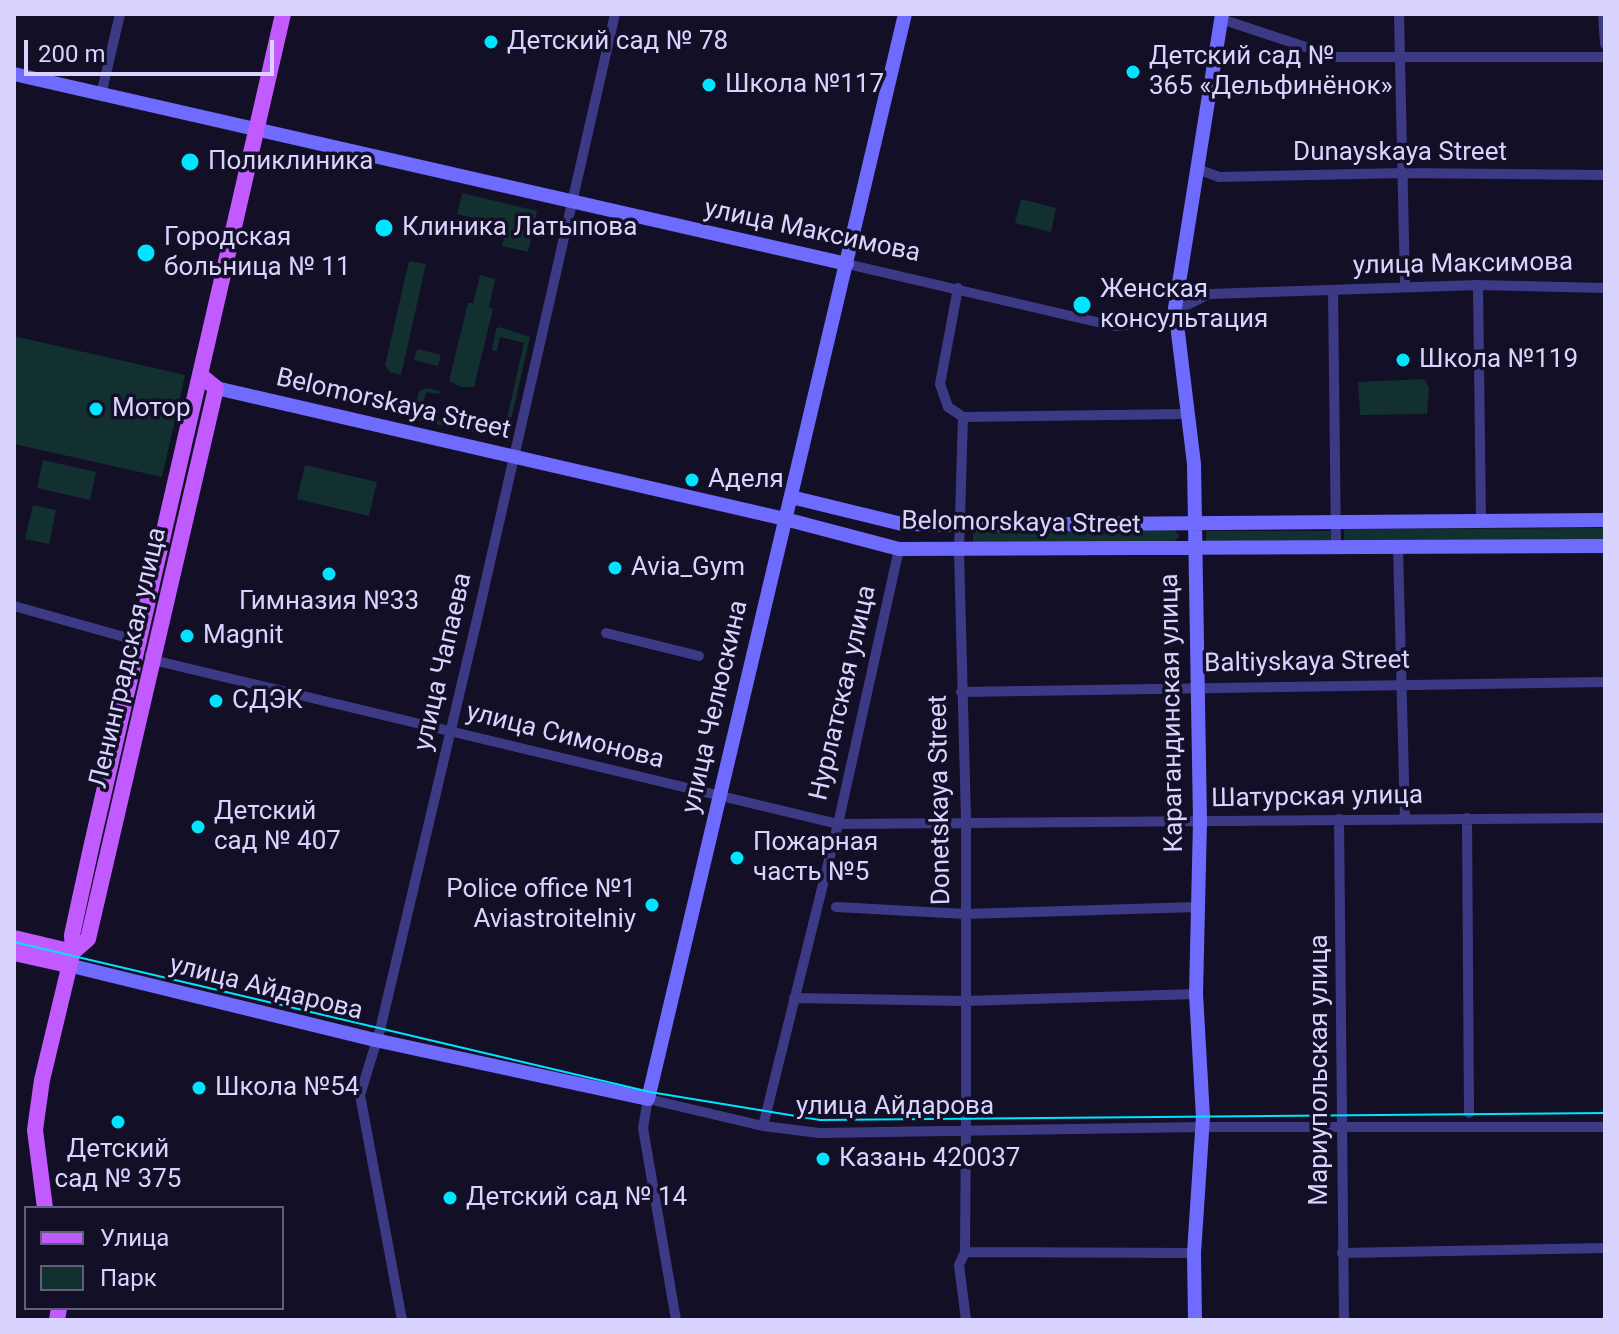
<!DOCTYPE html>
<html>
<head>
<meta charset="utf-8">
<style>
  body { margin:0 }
  #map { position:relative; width:1619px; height:1334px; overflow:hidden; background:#130f26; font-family:Roboto,sans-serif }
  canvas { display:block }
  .frame { position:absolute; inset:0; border:16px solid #d9d4ff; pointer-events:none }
  .legend { position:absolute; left:24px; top:1206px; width:260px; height:104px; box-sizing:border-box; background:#130f26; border:2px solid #625e7d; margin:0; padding:10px 14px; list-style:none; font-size:24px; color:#d9d4ff }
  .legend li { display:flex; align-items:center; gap:16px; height:40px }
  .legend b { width:40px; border:2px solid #625e7d }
  .scale { position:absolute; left:24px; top:40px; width:250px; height:36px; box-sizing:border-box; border:4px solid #d9d4ff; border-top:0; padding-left:10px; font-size:24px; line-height:28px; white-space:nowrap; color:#d9d4ff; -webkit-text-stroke:6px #130f26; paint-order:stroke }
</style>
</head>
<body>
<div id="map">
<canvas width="1619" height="1334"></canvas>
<div class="frame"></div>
<ul class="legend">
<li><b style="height:10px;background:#c25bff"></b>Улица</li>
<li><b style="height:22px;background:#12302f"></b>Парк</li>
</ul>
<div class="scale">200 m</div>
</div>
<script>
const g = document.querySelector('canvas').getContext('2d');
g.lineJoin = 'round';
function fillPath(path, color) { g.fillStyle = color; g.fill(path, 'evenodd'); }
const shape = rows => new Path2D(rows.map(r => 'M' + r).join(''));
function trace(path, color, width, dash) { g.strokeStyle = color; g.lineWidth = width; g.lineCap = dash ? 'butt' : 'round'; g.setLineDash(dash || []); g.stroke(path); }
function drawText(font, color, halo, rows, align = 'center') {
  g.font = font + ' Roboto,sans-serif'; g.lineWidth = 7; g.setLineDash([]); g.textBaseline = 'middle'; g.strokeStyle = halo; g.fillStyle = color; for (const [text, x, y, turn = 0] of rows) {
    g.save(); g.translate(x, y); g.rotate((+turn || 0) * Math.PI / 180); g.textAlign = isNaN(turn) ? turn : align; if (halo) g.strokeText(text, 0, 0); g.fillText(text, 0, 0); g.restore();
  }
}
fillPath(shape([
  [462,193,537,211,528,252,502,246,506,226,457,214],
  [1021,199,1056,208,1051,232,1015,223],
  [409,261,426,264,401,375,390,372,385,365],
  [480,275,495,279,489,307,493,309,474,387,461,387,449,381,468,303,473,303],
  [500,327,530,337,508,433,499,438,413,419,419,391,426,388,440,391,439,394,426,392,420,416,493,433,505,427,524,343,500,337,497,351,492,350,496,329],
  [14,336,185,375,162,477,14,444],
  [417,349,441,355,438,366,414,360],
  [1424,379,1429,387,1427,414,1360,415,1358,382],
  [43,460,96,472,90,500,37,488],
  [305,465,377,482,369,516,297,499],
  [33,505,56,510,49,544,25,539],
  [1605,528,1605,540,1344,541,1344,529],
  [1175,530,1179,536,1174,543,973,544,973,532],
  [1206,531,1330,531,1331,542,1206,543]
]), '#12302f');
trace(shape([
  [1399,14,1405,287],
  [1603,14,1605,44],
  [1221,19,1336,57,1605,57],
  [101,95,120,14],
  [1197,169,1219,177,1403,173,1605,175],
  [847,264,1114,326,1151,323,1209,294,1478,285,1605,288],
  [1478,285,1481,521],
  [958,288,940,384,948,407,963,417,959,551,966,820,966,1119,965,1252,959,1265,966,1320],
  [1333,290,1336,548],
  [963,417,1185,414],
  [1398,548,1405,819],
  [14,606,142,642],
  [606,633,699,656],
  [150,655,153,660,838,824,1605,818],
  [961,692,1605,682],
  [1467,818,1469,1113],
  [1339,819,1344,1320],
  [836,907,965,914,1198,907],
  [794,998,965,1001,1196,994],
  [763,1126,838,824,899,549],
  [965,1252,1194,1253],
  [1342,1253,1605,1248],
  [402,1320,360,1095,380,1030,478,615,615,14],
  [676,1320,643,1128,648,1099,763,1126,819,1133,1202,1127,1605,1127]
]), '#3d3a85', 10);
trace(shape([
  [14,74,847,264],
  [216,388,785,519,899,549,1605,546],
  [791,497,902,524,961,525,1605,520],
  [68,965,375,1040,648,1099,905,14],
  [1195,1320,1194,1253,1203,1117,1196,994,1200,821,1194,464,1175,308,1222,14]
]), '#6f6bff', 14);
trace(shape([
  [14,938,73,952],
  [73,952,88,939,216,388,200,375],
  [14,953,68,965],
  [45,1208,35,1130,42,1080,73,951,72,935,91,848,283,14],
  [57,1320,59,1308]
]), '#c25bff', 16);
trace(shape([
  [14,942,650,1092,820,1120,1605,1113]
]), '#00e5ff', 2);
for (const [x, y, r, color] of [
  [491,42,8,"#00e5ff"],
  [1133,72,8,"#00e5ff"],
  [709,85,8,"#00e5ff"],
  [190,162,10,"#00e5ff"],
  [384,228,10,"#00e5ff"],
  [146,253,10,"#00e5ff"],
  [1082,305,10,"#00e5ff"],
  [1403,360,8,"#00e5ff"],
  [96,409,8,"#00e5ff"],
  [692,480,8,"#00e5ff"],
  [615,568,8,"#00e5ff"],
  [329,574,8,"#00e5ff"],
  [187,636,8,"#00e5ff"],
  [216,701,8,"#00e5ff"],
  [198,827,8,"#00e5ff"],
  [737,858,8,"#00e5ff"],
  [652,905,8,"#00e5ff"],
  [199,1088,8,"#00e5ff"],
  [118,1122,8,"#00e5ff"],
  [823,1159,8,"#00e5ff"],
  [450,1198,8,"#00e5ff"]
]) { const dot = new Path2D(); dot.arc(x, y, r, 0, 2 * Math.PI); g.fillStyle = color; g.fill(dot); trace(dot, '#130f26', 3); }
drawText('26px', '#d9d4ff', '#130f26', [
  ["Детский сад № 78",507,42],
  ["Детский сад №",1149,57],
  ["365 «Дельфинёнок»",1149,87],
  ["Школа №117",725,85],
  ["Поликлиника",208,162],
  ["Клиника Латыпова",402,228],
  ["Городская",164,238],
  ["больница № 11",164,268],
  ["Женская",1100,290],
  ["консультация",1100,320],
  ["Школа №119",1419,360],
  ["Мотор",112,409],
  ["Аделя",708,480],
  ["Avia_Gym",631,568],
  ["Гимназия №33",329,602,"center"],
  ["Magnit",203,636],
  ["СДЭК",232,701],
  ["Детский",214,812],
  ["сад № 407",214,842],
  ["Пожарная",753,843],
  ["часть №5",753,873],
  ["Police office №1",636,890,"right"],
  ["Aviastroitelniy",636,920,"right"],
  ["Школа №54",215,1088],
  ["Детский",118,1150,"center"],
  ["сад № 375",118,1180,"center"],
  ["Казань 420037",839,1159],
  ["Детский сад № 14",466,1198]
], 'left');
drawText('26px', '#d9d4ff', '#130f26', [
  ["Dunayskaya Street",1400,153],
  ["улица Максимова",812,232,12],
  ["улица Максимова",1463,265,-1],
  ["Belomorskaya Street",393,405,13],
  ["Belomorskaya Street",1021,524,1],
  ["Ленинградская улица",129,658,-77],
  ["улица Чапаева",444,662,-77],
  ["Baltiyskaya Street",1307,663,-1],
  ["Нурлатская улица",844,693,-77],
  ["улица Челюскина",716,707,-77],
  ["Карагандинская улица",1173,713,-91],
  ["улица Симонова",565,737,14],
  ["Шатурская улица",1317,798,-1],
  ["Donetskaya Street",941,800,-91],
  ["улица Айдарова",266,989,14],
  ["Мариупольская улица",1320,1070,-90],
  ["улица Айдарова",895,1107]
]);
</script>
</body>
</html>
